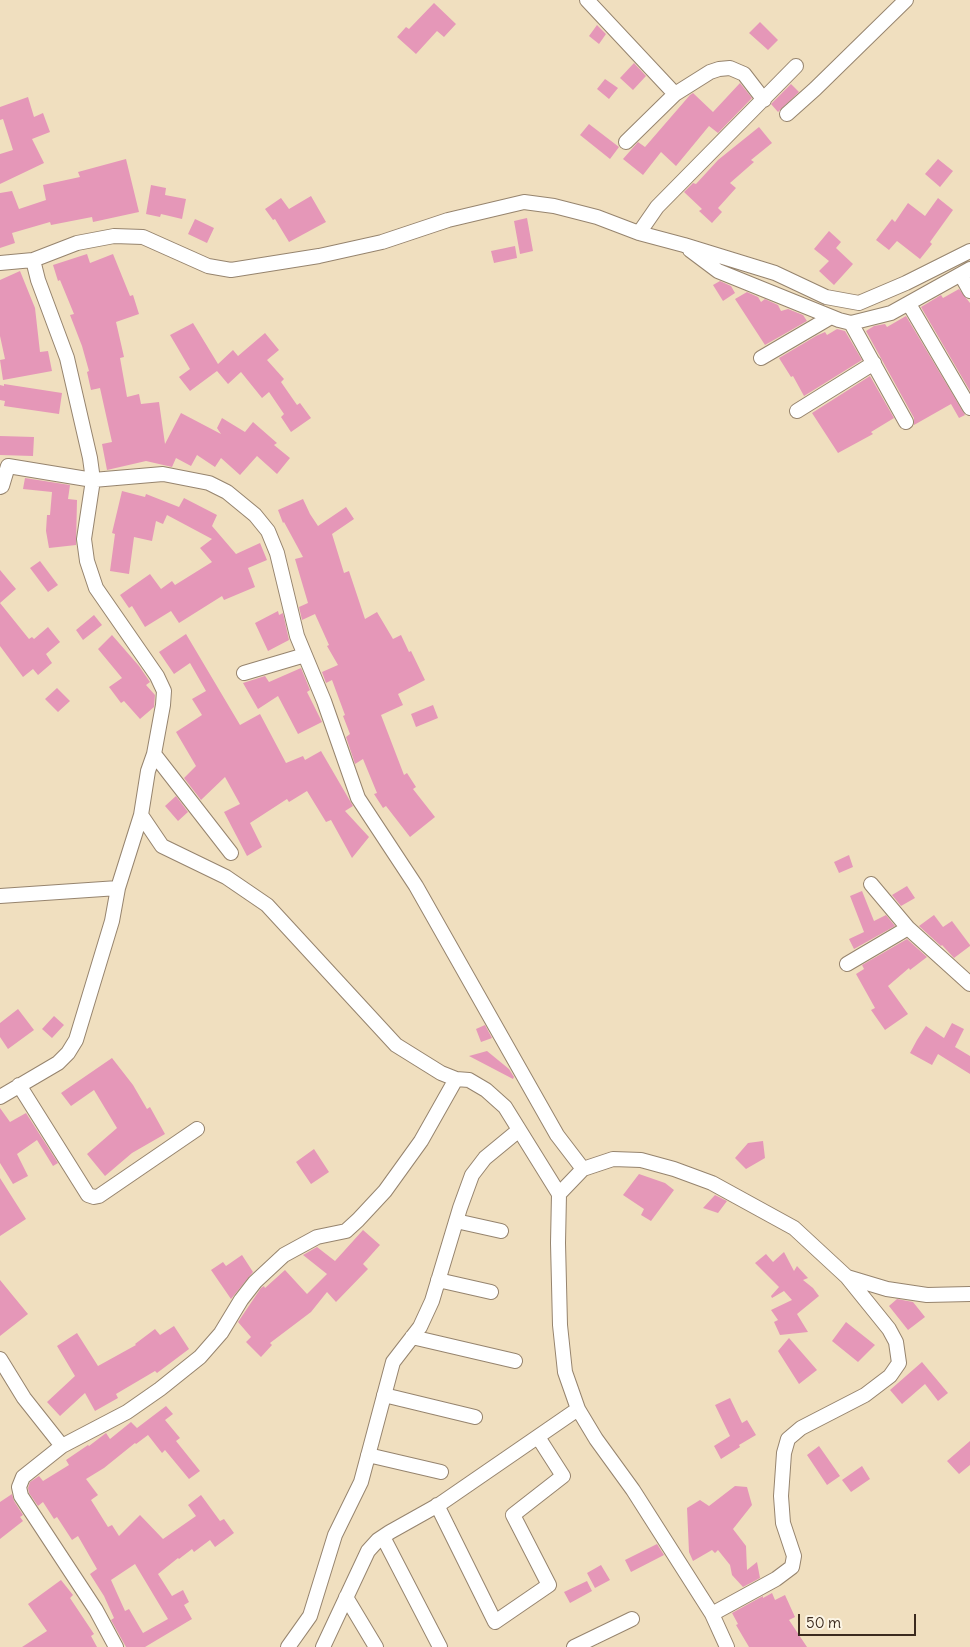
<!DOCTYPE html>
<html>
<head>
<meta charset="utf-8">
<style>
  body { margin:0 }
  #map { position:relative; width:970px; height:1647px; overflow:hidden; background:#f0dfbf; font-family:Delius,sans-serif }
  canvas { display:block }
  .scale { position:absolute; left:798px; top:1614px; width:118px; height:22px; box-sizing:border-box; border:2px solid #3b2a1e; border-top:0; padding-left:6px; font-size:15px; line-height:18px; white-space:nowrap; color:#3b2a1e; -webkit-text-stroke:4px #fcf5e5; paint-order:stroke }
</style>
</head>
<body>
<div id="map">
<canvas width="970" height="1647"></canvas>
<div class="scale">50 m</div>
</div>
<script>
const g = document.querySelector('canvas').getContext('2d');
g.lineJoin = 'round';
function fillPath(path, color) { g.fillStyle = color; g.fill(path, 'evenodd'); }
const shape = rows => new Path2D(rows.map(r => 'M' + r).join(''));
function trace(path, color, width, dash) { g.strokeStyle = color; g.lineWidth = width; g.lineCap = dash ? 'butt' : 'round'; g.setLineDash(dash || []); g.stroke(path); }
fillPath(shape([
  [434,3,456,24,444,37,437,31,416,54,397,37,406,27,409,29],
  [760,22,778,40,768,50,749,33],
  [597,25,606,34,599,44,589,36],
  [634,63,646,76,633,90,620,78],
  [605,79,618,88,609,99,597,89],
  [740,83,752,98,718,133,709,126,676,166,661,152,643,175,623,159,638,142,645,147,690,95,693,93,713,112],
  [791,84,799,92,778,112,771,104],
  [28,97,34,117,43,113,50,132,32,139,44,163,0,184,0,154,13,150,3,119,0,120,0,107],
  [589,124,619,147,610,159,580,135],
  [759,127,772,143,751,160,754,162,730,183,736,188,718,208,722,212,712,223,699,211,702,209,684,192,693,183,696,184,718,160],
  [126,159,139,212,93,222,92,217,51,225,50,222,12,233,15,243,0,248,0,193,12,191,19,209,46,200,43,185,80,177,78,172],
  [938,159,953,171,940,187,925,174],
  [151,185,166,188,165,195,186,199,182,219,161,214,160,217,146,214],
  [311,196,326,222,289,242,275,219,273,220,265,209,281,198,289,209],
  [938,198,953,210,930,242,932,244,920,259,897,241,889,250,876,240,892,219,895,222,908,203,925,216],
  [527,218,533,251,520,254,514,221],
  [195,219,214,228,207,243,188,234],
  [829,231,841,242,836,248,853,264,834,285,819,271,829,261,814,249],
  [515,246,517,258,494,263,491,251],
  [87,254,90,263,113,254,130,296,133,295,139,314,116,322,124,357,120,358,127,397,139,394,141,404,159,402,165,444,181,413,221,434,217,428,222,418,245,432,253,422,277,443,274,445,290,458,277,474,257,456,240,475,221,458,215,467,197,455,191,466,176,458,172,467,146,461,107,470,102,444,112,442,100,388,91,390,87,372,89,371,82,346,70,315,74,314,60,280,58,281,53,265],
  [20,271,35,308,40,352,48,351,52,371,3,380,0,360,5,359,0,336,0,280],
  [720,281,731,286,735,293,723,301,713,285],
  [959,289,970,303,970,391,921,307,941,295,943,298],
  [747,292,758,297,761,302,765,299,778,305,781,311,788,309,803,315,807,321,765,345,735,299],
  [906,316,965,415,959,418,951,404,914,425,914,418,866,331,874,326,885,324,887,327],
  [193,323,218,364,233,350,238,356,265,333,279,350,267,360,284,379,281,382,297,405,300,403,311,418,291,432,281,417,284,414,269,392,262,398,241,372,228,384,217,371,190,391,179,377,190,369,170,335],
  [837,329,845,331,862,360,804,396,793,376,791,377,779,358,816,336,825,332,827,335],
  [870,376,894,418,871,432,873,434,838,453,812,413],
  [4,384,62,393,59,414,4,406,5,401,0,400,0,385,4,386],
  [0,436,34,437,33,456,0,455],
  [25,478,70,485,68,499,77,500,76,545,49,548,46,531,47,515,50,515,52,492,23,489],
  [122,491,145,497,146,494,179,507,184,498,217,515,212,526,236,554,260,543,267,560,248,568,255,587,224,600,222,596,179,623,171,611,145,627,132,606,129,608,120,595,150,574,161,589,172,581,175,585,212,562,200,548,212,539,167,515,163,524,156,521,152,541,134,537,129,574,110,571,115,534,112,533],
  [303,499,310,514,318,526,346,507,354,519,332,534,344,573,349,571,365,619,377,612,393,639,401,635,409,652,411,651,425,680,398,694,403,705,381,715,404,775,407,773,416,787,413,789,435,817,410,837,386,806,383,808,374,794,377,793,363,759,355,764,346,737,350,734,343,716,345,715,332,680,326,683,322,672,338,665,327,646,329,645,315,614,302,620,299,607,308,603,295,559,303,557,284,522,283,523,278,510],
  [40,561,58,585,48,592,30,568],
  [0,570,16,589,0,603],
  [0,603,29,639,32,637,34,639,48,627,60,642,46,654,52,663,38,675,33,669,23,677,0,646],
  [278,611,279,615,283,613,289,640,268,651,255,623],
  [94,615,102,625,83,640,76,630],
  [186,634,240,725,260,714,286,763,303,756,305,760,321,751,353,806,345,811,369,837,352,858,331,820,326,822,307,791,289,802,287,799,250,823,262,847,247,856,224,812,240,804,225,777,201,800,184,778,196,766,176,732,202,715,192,699,206,691,190,663,174,674,159,652],
  [112,635,139,666,150,682,146,685,155,695,154,707,140,719,124,701,121,703,109,687,122,678,98,649],
  [301,668,310,690,307,692,322,722,298,734,278,696,258,709,243,683,265,676,269,682],
  [57,688,70,701,58,712,45,699],
  [433,705,438,718,416,727,411,714],
  [176,796,188,812,178,821,165,806],
  [849,855,853,867,839,873,834,862],
  [907,886,915,898,901,906,892,895],
  [862,891,874,921,886,915,895,926,854,949,849,939,864,932,850,896],
  [934,915,943,927,952,921,970,945,970,946,954,958,942,945,941,946,919,926],
  [907,939,927,957,910,970,909,968,888,986,908,1014,885,1030,871,1010,875,1008,856,974,864,969,862,965],
  [18,1009,34,1030,8,1049,0,1037,0,1023],
  [54,1016,64,1025,52,1038,42,1029],
  [952,1023,964,1029,955,1047,970,1056,970,1074,938,1054,932,1065,910,1053,917,1040,926,1026,944,1038],
  [485,1025,492,1038,481,1042,476,1029],
  [487,1051,509,1069,514,1077,513,1079,469,1056],
  [112,1058,133,1085,147,1109,150,1107,165,1134,132,1153,105,1176,87,1154,117,1128,94,1090,71,1106,61,1093],
  [0,1108,10,1122,26,1113,58,1163,53,1166,37,1140,17,1154,28,1176,13,1184,0,1163],
  [763,1141,765,1158,746,1169,735,1158,748,1143],
  [314,1149,329,1172,311,1184,296,1162],
  [639,1174,665,1183,674,1190,651,1221,641,1215,644,1209,623,1195],
  [0,1178,26,1219,0,1236],
  [715,1195,727,1201,718,1213,703,1208],
  [363,1230,380,1245,363,1264,368,1269,336,1302,327,1292,311,1312,270,1343,272,1345,261,1357,246,1342,251,1337,238,1322,261,1288,264,1286,265,1288,285,1270,307,1294,327,1274,303,1255,317,1247,335,1261],
  [784,1252,794,1271,797,1266,808,1278,803,1280,813,1288,819,1296,797,1314,808,1332,780,1335,774,1322,778,1320,771,1310,792,1300,784,1291,772,1298,771,1296,779,1287,755,1263,766,1254,773,1262],
  [242,1255,253,1272,231,1299,211,1270,223,1262,226,1266],
  [0,1280,28,1314,0,1336],
  [897,1299,913,1302,925,1317,908,1330,889,1306],
  [846,1322,875,1345,858,1362,832,1341],
  [174,1326,189,1349,157,1373,155,1371,116,1394,118,1398,95,1411,85,1393,60,1416,47,1402,75,1376,57,1346,77,1333,98,1366,136,1345,135,1344,155,1329,160,1335],
  [789,1338,817,1370,799,1384,778,1351],
  [922,1362,948,1393,938,1401,925,1384,902,1404,890,1390],
  [730,1398,742,1423,747,1420,756,1435,739,1445,740,1447,721,1459,714,1446,730,1436,715,1405],
  [166,1406,173,1414,165,1420,180,1438,176,1441,200,1471,189,1479,165,1450,162,1453,148,1435,136,1444,135,1443,104,1468,86,1479,98,1495,91,1500,108,1527,112,1525,119,1536,140,1515,163,1539,196,1516,188,1505,201,1495,220,1521,224,1519,234,1533,215,1547,210,1540,194,1552,192,1549,179,1559,178,1558,158,1574,172,1596,183,1590,189,1602,184,1605,192,1619,145,1647,126,1647,111,1620,114,1618,104,1596,90,1574,97,1569,78,1536,72,1540,57,1517,54,1519,43,1502,38,1506,29,1493,28,1488,30,1482,39,1476,43,1481,69,1465,66,1460,88,1445,89,1446,106,1433,110,1439,131,1422,137,1428],
  [135,1564,168,1619,143,1633,129,1609,125,1611,111,1580],
  [970,1441,970,1465,959,1474,947,1461],
  [819,1446,840,1476,827,1485,807,1455],
  [862,1466,870,1479,851,1492,842,1480],
  [735,1486,747,1487,752,1505,733,1529,746,1546,747,1570,757,1562,760,1578,743,1587,732,1575,730,1565,718,1550,715,1553,712,1550,693,1561,689,1552,687,1508,700,1500,709,1506],
  [12,1494,14,1501,23,1515,20,1517,23,1521,0,1539,0,1502],
  [657,1544,664,1555,631,1572,625,1560],
  [601,1565,610,1580,595,1588,587,1573],
  [61,1580,73,1595,70,1598,94,1634,91,1636,97,1647,22,1647,47,1631,28,1604],
  [587,1581,592,1591,570,1603,564,1592],
  [772,1593,775,1600,785,1595,795,1617,789,1620,807,1647,749,1647,736,1625,738,1624,732,1613,763,1596,763,1598]
]), '#e597b8');
const street = shape([
  [587,0,675,94],
  [787,114,815,89,906,0],
  [626,142,675,94,710,72,719,69,730,68,744,74,764,100],
  [639,233,657,207,796,66],
  [690,250,718,271,839,320,851,323,891,313,970,269],
  [0,263,33,260,77,243,114,236,143,237,208,266,231,270,319,256,382,242,448,220,524,202,554,206,597,217,639,233,684,245,775,273,826,297,859,303,906,283,970,251],
  [961,275,970,291],
  [909,304,970,408],
  [851,323,906,422],
  [761,358,831,317],
  [797,411,874,363],
  [0,487,2,486,8,466,93,480,163,474,209,483,227,492,255,515,268,531,277,553,297,636,324,701,358,798,416,886,557,1135,583,1169,559,1194,505,1107,486,1090,469,1080,456,1079,441,1073,396,1045,267,905,226,877,162,846,141,815],
  [244,673,305,655],
  [154,754,231,853],
  [871,884,908,928,970,984],
  [0,896,118,888],
  [847,964,908,928],
  [19,1085,88,1195,94,1197,99,1196,197,1129],
  [0,1097,58,1063,68,1053,76,1040,112,921,118,888,141,815,148,771,154,754,163,705,164,691,157,676,96,588,87,561,84,539,93,480,90,458,67,358,38,280,33,260],
  [583,1169,613,1159,641,1160,674,1169,712,1183,794,1228,847,1277,887,1289,927,1295,970,1294],
  [559,1194,558,1243,560,1325,565,1372,578,1409,596,1439,633,1490,712,1614,727,1647],
  [456,1221,501,1231],
  [438,1280,491,1292],
  [412,1337,515,1361],
  [0,1359,24,1398,62,1446,23,1477,19,1487,21,1496,96,1610,116,1647],
  [384,1395,475,1417],
  [62,1446,127,1412,160,1389,200,1357,221,1333,241,1300,255,1282,284,1255,317,1237,346,1231,358,1220,385,1191,421,1141,456,1079],
  [368,1455,441,1472],
  [437,1505,495,1622,549,1585,513,1515,563,1476,538,1437],
  [383,1537,440,1647],
  [346,1597,376,1647],
  [712,1614,776,1579,792,1567,794,1556,783,1523,781,1496,784,1453,788,1439,801,1428,865,1395,890,1376,899,1363,896,1342,889,1329,847,1277],
  [288,1647,310,1616,335,1535,361,1482,393,1362,420,1327,432,1301,460,1208,472,1175,485,1158,519,1130],
  [323,1647,368,1551,378,1540,390,1532,440,1504,578,1409],
  [574,1647,632,1619]
]);
trace(street, '#96846e', 16);
trace(street, '#fff', 14);
</script>
</body>
</html>
